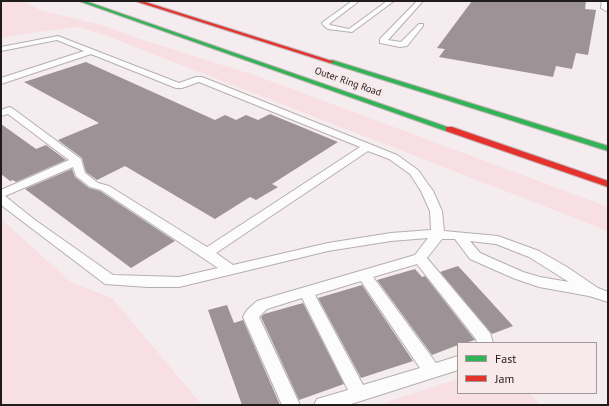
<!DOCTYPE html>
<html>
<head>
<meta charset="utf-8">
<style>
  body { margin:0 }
  #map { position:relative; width:609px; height:406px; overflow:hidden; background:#f4ecee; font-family:"PT Sans",sans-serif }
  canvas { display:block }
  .frame { position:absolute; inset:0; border:2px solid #201b1c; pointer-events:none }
  .legend { position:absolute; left:457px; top:342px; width:140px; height:52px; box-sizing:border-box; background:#f8e9eb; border:1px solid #a29798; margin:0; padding:5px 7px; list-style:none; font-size:12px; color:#201b1c }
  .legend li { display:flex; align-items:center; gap:8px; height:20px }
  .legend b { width:20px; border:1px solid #a29798 }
</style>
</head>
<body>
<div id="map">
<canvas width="609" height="406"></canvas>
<div class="frame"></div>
<ul class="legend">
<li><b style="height:5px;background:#30b455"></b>Fast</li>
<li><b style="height:5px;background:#e5322d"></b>Jam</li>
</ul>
</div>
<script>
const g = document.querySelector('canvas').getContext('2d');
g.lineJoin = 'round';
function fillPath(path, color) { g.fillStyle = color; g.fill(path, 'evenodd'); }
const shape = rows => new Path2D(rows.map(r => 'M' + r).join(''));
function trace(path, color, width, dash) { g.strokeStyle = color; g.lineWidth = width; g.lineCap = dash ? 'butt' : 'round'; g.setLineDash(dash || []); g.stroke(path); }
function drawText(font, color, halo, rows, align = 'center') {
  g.font = font + ' "PT Sans",sans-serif'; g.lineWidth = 4; g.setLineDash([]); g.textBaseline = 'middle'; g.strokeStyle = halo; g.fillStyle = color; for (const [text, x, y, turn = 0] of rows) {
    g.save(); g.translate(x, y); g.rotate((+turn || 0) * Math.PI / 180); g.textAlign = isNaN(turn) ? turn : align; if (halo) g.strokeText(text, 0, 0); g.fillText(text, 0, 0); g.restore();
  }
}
fillPath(shape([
  [1,1,24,1,39,10,102,25,134,37,257,76,608,207,608,231,107,36,78,27,22,34,1,38],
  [1,219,72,283,112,298,202,405,1,405],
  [458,379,458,393,529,393,541,405,377,405]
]), '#f8dfe3');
fillPath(shape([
  [472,1,586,1,585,9,596,10,588,55,576,53,572,69,556,66,553,77,439,57,445,49,437,48],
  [86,62,215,120,225,115,236,120,246,115,258,120,270,114,338,142,272,184,278,187,256,200,250,197,215,219,125,166,97,180,86,172,82,158,58,140,99,123,24,82],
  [1,124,36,149,46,145,66,160,16,182,13,180,10,181,1,174],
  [72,169,75,177,89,188,100,191,175,241,131,268,25,189],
  [458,266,471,280,513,326,492,334,440,272],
  [415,269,422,277,425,276,475,340,465,343,458,343,458,345,432,355,377,280],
  [362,285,413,361,361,378,318,298],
  [303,303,344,384,299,400,261,317,264,314],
  [227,305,234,323,243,320,280,405,242,405,208,310]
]), '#9d9295');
const lane = shape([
  [352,1,359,1,329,24,330,25,349,29,387,1,394,1,352,32,328,29,324,26,322,23,323,22,352,1],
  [417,1,423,1,388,40,401,42,419,24,423,24,423,26,407,46,400,47,380,43,380,39,417,1],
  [602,1,608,1,608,12,601,8,602,1],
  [58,36,179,83,196,77,202,77,397,155,418,170,433,191,442,211,444,231,498,236,539,251,567,267,598,288,608,292,608,302,589,296,539,287,513,278,470,259,455,239,442,239,427,258,490,333,493,343,477,343,476,339,417,264,373,277,436,363,458,356,458,370,348,405,314,405,317,399,348,390,302,298,267,309,259,317,300,405,282,405,243,317,247,310,257,301,415,255,428,238,391,241,328,251,179,287,148,287,105,284,1,205,1,190,69,160,8,114,1,116,1,110,9,107,12,108,81,159,85,173,98,183,109,186,207,247,360,147,199,82,182,88,176,88,91,54,1,84,1,78,84,51,57,40,1,51,1,47,58,36],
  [368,151,389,159,410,174,421,191,430,211,431,230,391,233,328,243,233,265,216,253,368,151],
  [73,167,76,176,90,187,101,190,218,268,179,277,113,275,35,220,5,196,73,167],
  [470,241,496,244,529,257,569,282,540,277,523,272,480,253,470,241],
  [361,281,420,368,363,385,315,295,361,281]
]);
const fast = shape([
  [79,1,85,1,453,129,449,131,446,131,79,1],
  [332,60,608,146,608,151,330,63,329,62,332,60]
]);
const jam = shape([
  [135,1,142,1,335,62,330,63,135,1],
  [446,127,452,127,608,181,608,187,446,131,446,127]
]);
trace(lane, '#b5afb0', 2);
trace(fast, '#c2b2b6', 2);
trace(jam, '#c2b2b6', 2);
fillPath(lane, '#fdfcfc');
fillPath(fast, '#30b455');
fillPath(jam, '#e5322d');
drawText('10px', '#201b1c', '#f8e9eb', [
  ["Outer Ring Road",348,82,19]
]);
</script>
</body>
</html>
